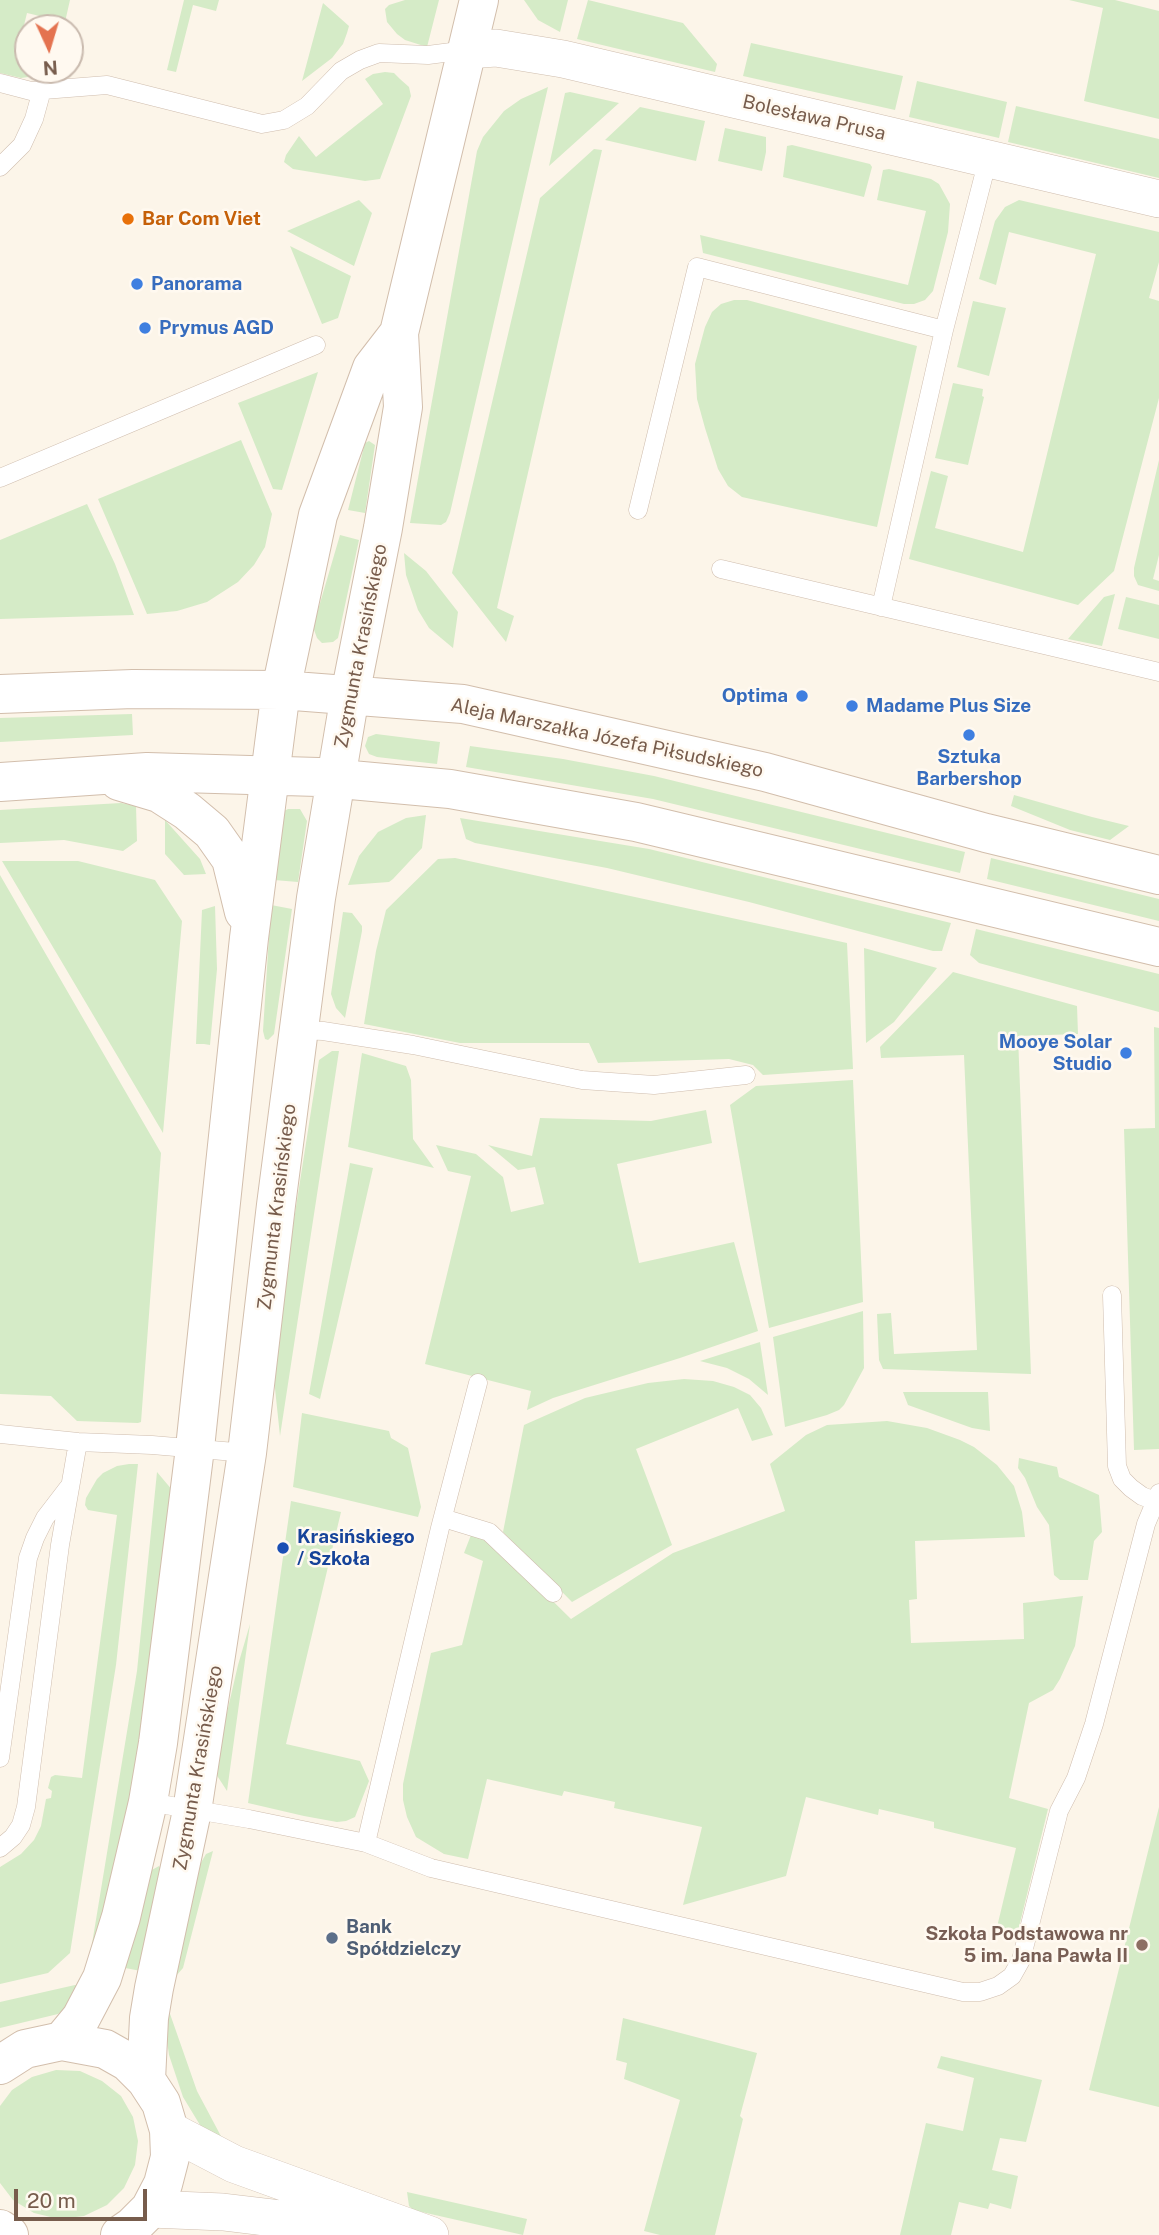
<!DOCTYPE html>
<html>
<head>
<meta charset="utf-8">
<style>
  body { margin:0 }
  #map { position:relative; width:1159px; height:2235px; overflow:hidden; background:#fcf5e9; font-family:"Public Sans",sans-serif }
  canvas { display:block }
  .north { position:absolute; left:14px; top:14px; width:70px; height:70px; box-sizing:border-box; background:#fff9f0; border:2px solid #c9baae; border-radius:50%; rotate:176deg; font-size:19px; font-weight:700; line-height:28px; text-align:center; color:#775c4c }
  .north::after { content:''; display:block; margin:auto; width:24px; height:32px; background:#e47350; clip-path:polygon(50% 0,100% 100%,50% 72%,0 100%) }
  .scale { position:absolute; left:14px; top:2189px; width:133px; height:32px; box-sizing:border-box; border:4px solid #775c4c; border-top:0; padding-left:9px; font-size:21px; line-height:24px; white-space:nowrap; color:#775c4c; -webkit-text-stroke:5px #fff9f0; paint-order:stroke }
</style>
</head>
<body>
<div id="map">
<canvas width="1159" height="2235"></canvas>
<div class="north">N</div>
<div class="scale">20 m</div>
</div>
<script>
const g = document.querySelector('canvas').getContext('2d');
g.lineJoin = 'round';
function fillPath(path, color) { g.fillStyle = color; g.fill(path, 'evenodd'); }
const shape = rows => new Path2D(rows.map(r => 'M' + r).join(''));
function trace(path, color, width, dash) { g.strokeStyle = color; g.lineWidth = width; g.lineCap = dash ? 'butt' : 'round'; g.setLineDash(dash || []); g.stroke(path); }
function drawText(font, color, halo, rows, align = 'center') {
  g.font = font + ' "Public Sans",sans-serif'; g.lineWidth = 5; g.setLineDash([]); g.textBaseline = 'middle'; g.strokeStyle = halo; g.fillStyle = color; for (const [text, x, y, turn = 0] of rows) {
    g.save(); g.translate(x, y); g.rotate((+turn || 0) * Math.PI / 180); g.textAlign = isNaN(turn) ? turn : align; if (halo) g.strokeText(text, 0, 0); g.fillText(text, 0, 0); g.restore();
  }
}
fillPath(shape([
  [0,0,70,0,65,22,27,13,18,50,28,53,28,70,50,70,43,75,21,78,0,73],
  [184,0,219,0,216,11,193,5,176,72,167,70],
  [405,0,439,0,427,47,405,40,397,34,387,22,385,9,389,5],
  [524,0,568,0,560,32,538,20],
  [588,0,683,23,717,64,715,72,577,39],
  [1069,0,1115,0,1159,11,1159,119,1084,101,1103,8],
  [323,3,349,26,347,33,343,44,332,58,302,81],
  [751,43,903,76,895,110,743,76],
  [385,72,394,73,400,79,409,87,411,96,380,179,365,181,293,169,284,162,286,155,299,136,316,157,383,104,365,79,373,74],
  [917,81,1007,102,999,138,909,117],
  [548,87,450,513,446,522,441,525,410,523,477,151,483,137,504,111,521,99],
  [570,92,619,103,549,166,565,93],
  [1016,106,1159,139,1159,178,1008,142],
  [640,107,705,121,696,161,605,140],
  [725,128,766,137,766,152,762,171,718,161],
  [792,145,870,164,872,167,864,197,783,177,787,146],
  [594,149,602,150,497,608,514,616,506,642,452,573,540,198],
  [889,169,931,179,939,184,950,204,948,232,933,291,925,300,914,304,904,304,703,253,700,235,908,285,926,211,877,200,883,170],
  [359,200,372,213,354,266,287,231],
  [1019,200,1159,232,1159,262,1149,298,1159,301,1159,398,1114,571,1078,605,909,559,931,471,948,476,935,528,1023,552,1096,254,1009,232,996,285,979,279,995,221,1005,207],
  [290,246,351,276,338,318,322,324],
  [734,300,747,300,917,346,877,527,742,497,728,486,718,469,705,428,697,399,695,364,705,327,712,312,721,304],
  [973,301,1006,308,989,376,957,367],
  [318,372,282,490,273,489,238,403],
  [953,383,983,389,982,396,984,397,968,465,935,458],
  [241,440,272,514,265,547,254,565,238,582,207,602,177,611,147,614,98,499],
  [369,441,375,445,365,513,348,510,365,443],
  [1159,460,1159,555,1153,579,1159,581,1159,591,1138,585,1134,576,1134,568],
  [87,504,115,564,134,615,0,619,0,540],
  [340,535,359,540,338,638,333,642,322,643,317,638,313,627],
  [404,553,426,571,458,612,453,648,429,628,418,610,406,575],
  [1115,594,1102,646,1068,639,1104,597],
  [1126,597,1159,605,1159,639,1118,629],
  [132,714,133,735,0,742,0,718],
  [376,734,440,742,437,764,377,757,369,754,365,746,368,737],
  [470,746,563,759,654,776,965,852,960,873,653,799,466,767],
  [1014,795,1092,817,1129,826,1110,840,1070,830,1011,806],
  [121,803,136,806,137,841,123,851,64,840,0,843,0,810],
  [288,809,300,809,307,821,298,882,274,880,282,812],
  [426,815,422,848,393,879,389,882,348,885,359,856,378,832,406,818],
  [460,818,649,849,951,923,949,929,942,951,933,951,749,902,607,868,475,843,466,839],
  [165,820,200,859,206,874,184,875,165,854],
  [455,858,847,943,853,1069,763,1075,753,1065,729,1059,598,1063,589,1043,460,1043,364,1024,376,951,386,910,438,859],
  [991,858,1159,899,1159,921,987,879],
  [2,861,78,861,155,880,182,921,163,1133],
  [0,875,161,1153,141,1422,138,1423,77,1421,51,1396,0,1394],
  [271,905,292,909,274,1034,268,1040,265,1039,263,1031],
  [215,906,217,969,210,1045,204,1044,196,1044,202,910],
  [343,912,352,913,362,926,362,931,345,1018,336,1008,331,994],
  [976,929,1159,974,1159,1012,979,963,970,955],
  [864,948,937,968,894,1022,866,1043],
  [953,972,1077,1006,1078,1034,1018,1036,1031,1374,883,1369,879,1360,877,1314,891,1313,894,1354,977,1350,964,1055,881,1058,880,1047],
  [1154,1027,1159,1028,1159,1449,1134,1450,1124,1129,1155,1128],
  [332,1051,339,1051,280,1436,272,1360,319,1060],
  [362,1053,406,1066,411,1080,413,1139,434,1168,348,1147],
  [853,1080,863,1302,769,1328,730,1105,756,1086],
  [706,1110,712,1143,617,1164,639,1263,734,1242,758,1331,680,1358,553,1398,527,1410,531,1391,425,1364,471,1176,448,1171,436,1145,476,1154,503,1177,511,1212,544,1204,535,1167,518,1170,488,1145,532,1156,540,1118,651,1121],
  [350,1163,373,1168,320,1399,309,1394],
  [863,1311,864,1368,844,1405,839,1410,827,1415,785,1427,773,1337],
  [760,1342,768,1395,749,1379,727,1368,700,1361],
  [684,1379,713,1381,734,1387,750,1395,761,1408,773,1435,752,1441,738,1408,636,1449,672,1545,572,1602,503,1532,524,1425,585,1398,648,1383],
  [903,1392,988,1392,990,1431,972,1428,908,1405],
  [302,1413,389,1431,391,1438,408,1448,421,1507,418,1517,293,1487],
  [887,1421,927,1428,960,1440,974,1447,997,1465,1014,1486,1022,1512,1025,1537,915,1541,917,1599,909,1600,911,1643,1024,1639,1023,1603,1083,1596,1075,1646,1060,1679,1053,1690,1029,1703,1009,1798,1048,1809,1018,1931,997,1927,1016,1848,934,1828,934,1822,879,1809,878,1815,806,1797,786,1876,683,1905,702,1827,614,1808,615,1802,564,1791,562,1796,487,1779,468,1859,444,1854,416,1837,407,1817,403,1800,403,1784,431,1653,462,1645,483,1561,464,1553,471,1535,480,1535,497,1546,571,1619,673,1553,785,1511,770,1464,806,1435,827,1425],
  [1019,1458,1057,1467,1059,1477,1099,1495,1102,1532,1094,1541,1088,1580,1060,1580,1054,1575,1049,1525,1037,1507,1025,1478,1018,1468],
  [129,1464,138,1464,116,1665,70,1953,48,1973,0,1984,0,1867,21,1854,34,1840,41,1826,46,1799,51,1798,52,1791,48,1788,51,1777,55,1775,82,1778,117,1515,88,1510,85,1505,86,1498,97,1479,103,1473,117,1466],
  [157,1472,173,1491,134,1812,90,1956,137,1671],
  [291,1501,341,1512,286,1744,360,1761,369,1781,355,1817,346,1821,337,1822,304,1816,248,1803],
  [250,1624,227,1791,216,1774,219,1747,238,1665],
  [1159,1807,1159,2107,1089,2090],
  [213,1851,183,1968,176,1976,199,1866,206,1854],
  [159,1866,163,1873,141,1971,120,1967,150,1871],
  [75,1985,84,1986,65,2009,58,2014,0,2028,0,2002],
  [169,2011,197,2091,223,2140,203,2130,183,2097,169,2055,166,2034],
  [623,2018,757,2053,740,2116,743,2119,715,2235,660,2235,644,2231,680,2100,624,2079,627,2063,616,2060],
  [941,2056,1042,2080,1026,2142,1000,2138,992,2170,1018,2176,1011,2209,990,2203,988,2209,959,2202,951,2235,900,2235,926,2123,963,2131,974,2078,937,2068],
  [56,2070,80,2071,102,2081,121,2096,133,2117,138,2141,135,2165,124,2188,107,2205,84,2216,59,2219,34,2213,13,2200,0,2183,0,2106,12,2090,32,2077],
  [407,2192,527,2219,523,2235,413,2210,409,2206]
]), '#d5ebc7');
const lane = shape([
  [0,83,31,91,107,85,262,124,284,120,307,106,341,71,360,60,379,53,428,55,467,50],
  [0,167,22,145,34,119,42,90],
  [0,478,316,345],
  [638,510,697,267,944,330],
  [721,569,1159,672],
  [881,607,944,330,988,159],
  [298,1030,323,1031,413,1045,582,1080,654,1085,746,1075],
  [1112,1295,1117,1466,1122,1479,1131,1488,1142,1496,1155,1501],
  [0,1434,78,1442,152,1445,247,1453],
  [443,1518,489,1532,553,1593],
  [0,1758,28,1558,35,1538,45,1518,68,1488],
  [148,1802,249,1819,366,1843,431,1868,963,1992,980,1992,998,1986,1012,1976,1021,1960,1058,1815],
  [1059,1811,1076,1778,1094,1724,1146,1524,1159,1493],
  [366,1843,440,1528,478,1383],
  [0,1848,13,1837,21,1825,26,1807,60,1545,78,1442]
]);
const street = shape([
  [467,50,496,48,563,59,1159,199],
  [169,2130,234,2164,430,2235],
  [150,2209,223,2212,375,2230]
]);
const secondary = shape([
  [0,694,133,689,281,690,463,704,765,772,986,833,1159,875],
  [119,781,159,793,187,811,212,832,231,859,244,912],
  [0,782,147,772,318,777,450,789,636,822,1159,947],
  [62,2041,81,2018,102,1978,121,1917,148,1802,158,1743,195,1448,249,938,281,690,318,515,372,368,399,333],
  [0,2065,25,2049,62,2041,105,2049,128,2062,146,2080,161,2103,169,2130,170,2157,163,2184,150,2209,133,2226,120,2235],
  [146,2080,149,2018,154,1988,192,1811,247,1453,276,1205,316,898,350,695,383,528,403,407,399,333,479,0],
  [0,2229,9,2235]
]);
trace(lane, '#cfbdae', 19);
trace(street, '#cfbdae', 38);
trace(secondary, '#d2beac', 40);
trace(lane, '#fff', 18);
trace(street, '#fff', 37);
trace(secondary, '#fff', 38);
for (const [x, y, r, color] of [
  [128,219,7,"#e8710a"],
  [137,284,7,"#3f7fe0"],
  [145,328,7,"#3f7fe0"],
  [802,696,7,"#3f7fe0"],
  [852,706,7,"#3f7fe0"],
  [969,735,7,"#3f7fe0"],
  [1126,1053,7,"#3f7fe0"],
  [283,1548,7,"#1a4fb4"],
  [332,1938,7,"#5c6f8a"],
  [1142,1945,7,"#8d6e63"]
]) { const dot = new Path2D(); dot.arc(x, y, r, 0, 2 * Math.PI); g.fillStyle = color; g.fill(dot); trace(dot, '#fff9f0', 2.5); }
drawText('19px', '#775c4c', '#fff9f0', [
  ["Bolesława Prusa",814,118,13],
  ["Zygmunta Krasińskiego",361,646,-79],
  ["Aleja Marszałka Józefa Piłsudskiego",607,738,12],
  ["Zygmunta Krasińskiego",277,1207,-83],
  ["Zygmunta Krasińskiego",198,1768,-80]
]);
drawText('bold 19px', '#c56008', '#fff9f0', [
  ["Bar Com Viet",142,219]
], 'left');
drawText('bold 19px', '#366cbe', '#fff9f0', [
  ["Panorama",151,284],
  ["Prymus AGD",159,328],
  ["Optima",788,696,"right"],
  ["Madame Plus Size",866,706],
  ["Sztuka",969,757,"center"],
  ["Barbershop",969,779,"center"],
  ["Mooye Solar",1112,1042,"right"],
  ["Studio",1112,1064,"right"]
], 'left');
drawText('bold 19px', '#164399', '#fff9f0', [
  ["Krasińskiego",297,1537],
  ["/ Szkoła",297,1559]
], 'left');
drawText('bold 19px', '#4e5e75', '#fff9f0', [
  ["Bank",346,1927],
  ["Spółdzielczy",346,1949]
], 'left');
drawText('bold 19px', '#785e54', '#fff9f0', [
  ["Szkoła Podstawowa nr",1128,1934],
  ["5 im. Jana Pawła II",1128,1956]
], 'right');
</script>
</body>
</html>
